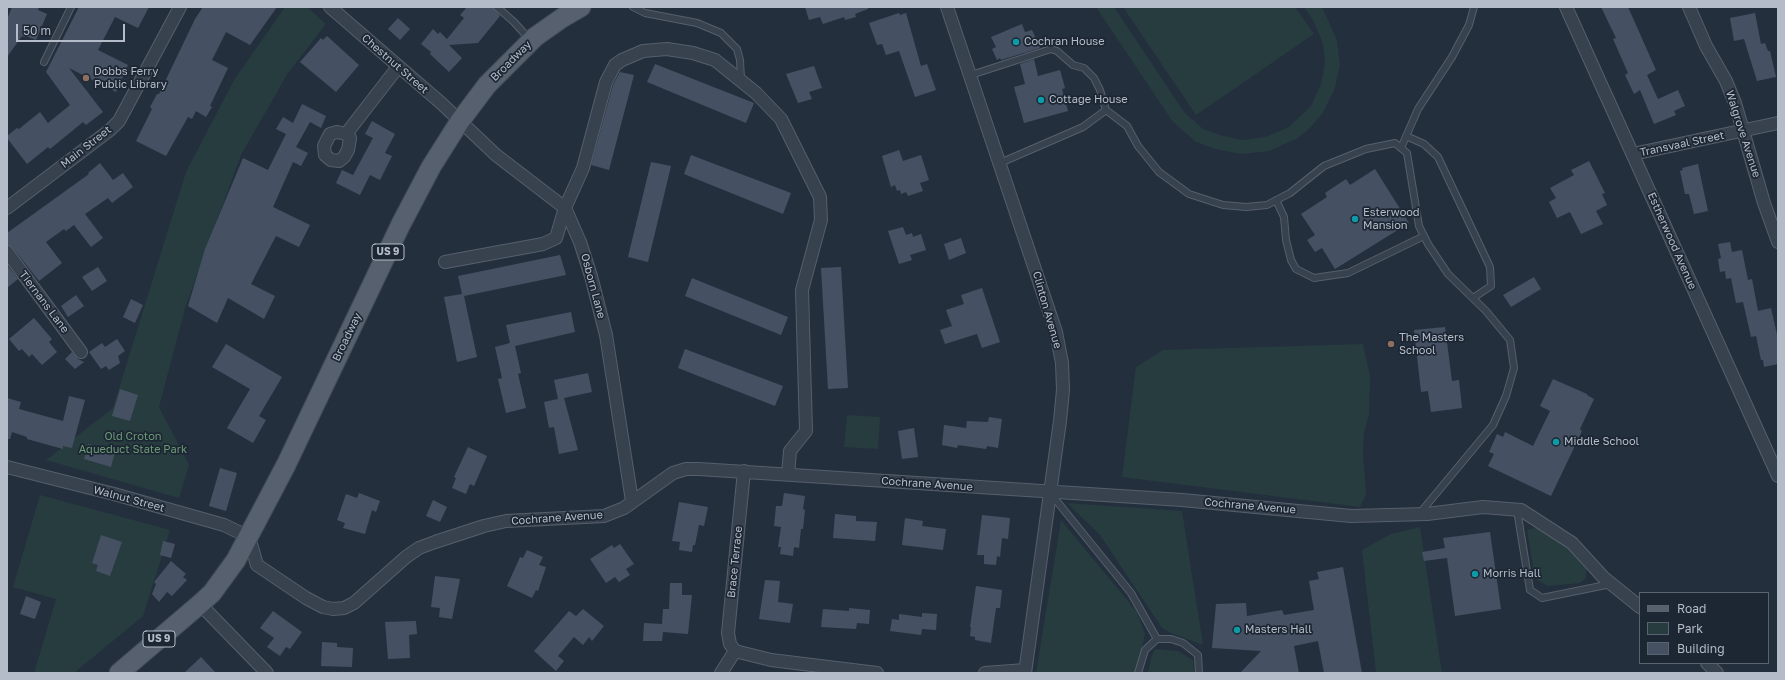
<!DOCTYPE html>
<html>
<head>
<meta charset="utf-8">
<style>
  body { margin:0 }
  #map { position:relative; width:1785px; height:680px; overflow:hidden; background:#242f3e; font-family:"Golos Text",sans-serif }
  canvas { display:block }
  .frame { position:absolute; inset:0; border:8px solid #b4bcc9; pointer-events:none }
  .legend { position:absolute; left:1639px; top:592px; width:130px; height:72px; box-sizing:border-box; background:#1d2633; border:1px solid #59626f; margin:0; padding:5px 7px; list-style:none; font-size:12px; color:#b4bcc9 }
  .legend li { display:flex; align-items:center; gap:8px; height:20px }
  .legend b { width:20px; border:1px solid #59626f }
  .scale { position:absolute; left:16px; top:24px; width:109px; height:18px; box-sizing:border-box; border:2px solid #b4bcc9; border-top:0; padding-left:5px; font-size:12px; line-height:14px; white-space:nowrap; color:#b4bcc9; -webkit-text-stroke:3px #1d2633; paint-order:stroke }
</style>
</head>
<body>
<div id="map">
<canvas width="1785" height="680"></canvas>
<div class="frame"></div>
<ul class="legend">
<li><b style="height:5px;background:#56606e"></b>Road</li>
<li><b style="height:11px;background:#263c3f"></b>Park</li>
<li><b style="height:11px;background:#455162"></b>Building</li>
</ul>
<div class="scale">50 m</div>
</div>
<script>
const g = document.querySelector('canvas').getContext('2d');
g.lineJoin = 'round';
function fillPath(path, color) { g.fillStyle = color; g.fill(path, 'evenodd'); }
const shape = rows => new Path2D(rows.map(r => 'M' + r).join(''));
function trace(path, color, width, dash) { g.strokeStyle = color; g.lineWidth = width; g.lineCap = dash ? 'butt' : 'round'; g.setLineDash(dash || []); g.stroke(path); }
function drawText(font, color, halo, rows, align = 'center') {
  g.font = font + ' "Golos Text",sans-serif'; g.lineWidth = 3.5; g.setLineDash([]); g.textBaseline = 'middle'; g.strokeStyle = halo; g.fillStyle = color; for (const [text, x, y, turn = 0] of rows) {
    g.save(); g.translate(x, y); g.rotate((+turn || 0) * Math.PI / 180); g.textAlign = isNaN(turn) ? turn : align; if (halo) g.strokeText(text, 0, 0); g.fillText(text, 0, 0); g.restore();
  }
}
fillPath(shape([
  [285,7,307,7,326,24,288,73,241,155,186,305,159,407,189,465,179,498,46,460,113,408,186,172,234,80],
  [1096,7,1114,7,1184,112,1203,129,1220,135,1242,140,1266,137,1289,127,1311,106,1321,84,1325,63,1323,44,1313,20,1304,7,1322,7,1337,40,1340,64,1335,88,1322,114,1307,131,1296,139,1269,151,1241,154,1216,149,1196,142,1173,122],
  [1123,7,1295,7,1314,34,1196,115],
  [1363,344,1370,376,1369,415,1364,432,1363,454,1366,495,1360,507,1122,477,1136,367,1163,350],
  [847,415,880,417,878,449,844,447],
  [40,495,170,530,143,616,74,673,34,673,56,599,13,587],
  [1067,503,1182,511,1203,645,1171,633,1162,628,1100,535],
  [1061,520,1137,612,1145,634,1136,673,1036,673],
  [1420,527,1442,673,1376,673,1362,550,1391,534],
  [1539,527,1558,538,1573,551,1586,569,1586,578,1580,583,1548,586,1537,580,1534,573,1527,530],
  [1155,649,1178,651,1193,660,1194,673,1148,673,1151,658]
]), '#263c3f');
fillPath(shape([
  [12,7,39,7,38,10,47,14,36,40,25,36,25,37,22,36,7,57,7,19],
  [79,7,149,7,138,28,115,17,98,50,128,65,116,92,69,68,103,112,86,125,83,122,50,149,48,147,27,164,7,138,7,136,17,128,19,129,40,112,48,123,70,105,46,72],
  [203,7,277,7,250,45,226,32,212,60,228,68,210,106,212,107,206,117,196,111,192,119,188,117,166,156,136,141,152,109,150,107,157,94,159,94,195,19],
  [467,7,493,7,500,16,478,43,449,45,462,58,449,72,430,54,431,52,421,44,433,29,438,34,440,32,447,39,464,18,460,15],
  [805,7,868,7,868,9,855,14,856,17,845,20,844,17,823,24,820,17,809,20],
  [1601,7,1628,7,1656,70,1647,75,1658,99,1678,90,1685,106,1674,111,1676,115,1654,124,1640,90,1634,94,1625,75,1628,73,1613,39,1616,38],
  [899,13,900,15,906,13,921,66,927,64,936,90,915,97,899,51,886,55,882,44,877,45,869,23],
  [1755,13,1761,44,1765,43,1768,51,1770,51,1776,77,1757,81,1744,39,1734,41,1730,18],
  [398,18,410,29,400,40,388,29],
  [1022,24,1025,32,1032,30,1040,48,1001,60,1000,58,997,60,992,49,996,47,991,37],
  [327,36,359,65,336,92,300,62,321,38,323,40],
  [1034,59,1038,76,1060,70,1065,88,1062,89,1068,111,1024,123,1014,87,1025,84,1020,64],
  [655,64,754,103,746,123,647,82],
  [814,66,822,88,809,92,812,99,798,103,786,74],
  [620,72,634,75,609,170,591,165,613,85],
  [302,104,326,116,321,128,310,122,296,147,308,153,301,166,293,162,273,207,310,225,299,247,276,236,251,284,275,296,264,319,228,298,217,323,188,306,205,249,243,158,268,170,286,134,276,129,283,117,293,123],
  [372,121,395,134,385,153,392,156,380,180,370,175,360,195,336,183,342,170,353,175,373,138,365,134],
  [899,150,903,161,921,155,929,180,920,183,923,191,908,196,906,192,901,194,900,190,897,191,895,185,891,187,882,156],
  [691,155,791,193,783,214,684,174],
  [1589,161,1605,193,1602,194,1607,205,1596,211,1603,224,1581,234,1570,212,1557,218,1549,202,1556,198,1550,188,1574,175,1571,170],
  [651,162,671,166,648,262,628,257],
  [100,163,113,180,123,173,133,187,112,203,108,198,85,214,103,238,91,247,74,225,66,231,64,229,46,242,62,263,39,281,13,248,7,245,7,233,89,174,88,173],
  [1698,164,1708,211,1694,214,1689,194,1685,194,1680,171,1683,170,1682,168],
  [1375,169,1409,223,1335,269,1322,248,1315,252,1307,240,1315,235,1301,214,1327,197,1325,193,1346,179,1350,185],
  [903,227,906,235,912,233,913,237,921,234,926,250,910,255,912,260,899,264,888,231],
  [961,238,966,253,949,260,944,244],
  [1730,242,1732,252,1742,250,1748,280,1752,279,1758,311,1771,308,1778,339,1778,364,1764,367,1763,360,1761,360,1756,336,1751,337,1743,302,1736,303,1731,278,1726,279,1725,271,1720,272,1718,259,1721,258,1718,244],
  [560,255,566,275,464,296,477,357,457,362,444,297,462,294,458,276],
  [7,265,18,279,7,288],
  [98,267,107,281,92,291,82,277],
  [841,267,848,388,828,389,821,268],
  [1534,277,1541,289,1511,307,1503,295],
  [692,278,788,317,781,335,685,296],
  [982,288,1000,342,982,348,977,334,945,344,940,330,952,326,946,310,964,304,961,295],
  [76,295,84,306,68,317,61,306],
  [131,299,143,305,135,323,123,317],
  [571,312,575,332,515,346,521,373,518,374,526,408,506,413,498,379,502,378,495,347,510,343,506,325],
  [34,318,52,339,49,342,57,352,42,365,32,354,29,357,22,349,19,351,9,339],
  [1445,327,1452,381,1459,380,1462,408,1431,412,1428,391,1421,392,1414,330],
  [117,339,125,351,118,356,120,363,109,370,106,366,101,369,89,352,102,343,105,347],
  [226,344,282,377,259,416,266,420,253,443,227,428,250,389,212,367],
  [685,349,783,386,775,406,678,368],
  [72,352,78,359,84,362,75,369,65,359],
  [588,373,592,392,564,398,578,450,559,454,554,427,549,428,544,402,558,399,554,380],
  [1553,379,1587,394,1587,395,1594,399,1580,429,1582,431,1551,496,1488,466,1494,454,1489,452,1497,434,1503,437,1505,432,1533,446,1550,411,1540,406],
  [120,389,138,395,130,421,112,416],
  [69,396,85,400,72,448,63,446,63,449,27,439,27,437,12,432,10,439,7,439,7,398,21,402,19,409,63,421],
  [989,417,1002,419,998,448,987,446,986,449,958,445,957,448,942,445,944,425,966,428,967,421,988,422],
  [914,428,918,457,902,459,898,431],
  [88,444,115,452,111,467,84,459],
  [468,447,487,456,474,486,470,484,466,494,452,488,456,478,454,477],
  [220,468,237,473,226,511,209,506],
  [359,493,380,501,376,512,372,510,365,534,343,528,345,523,337,520,346,494,357,498],
  [784,493,805,496,803,509,805,510,803,529,801,529,799,548,794,547,793,556,780,554,781,547,778,547,781,527,774,526,776,506,782,506],
  [433,500,447,507,440,522,426,516],
  [679,502,708,507,704,526,699,525,695,545,693,545,692,552,679,550,680,542,672,541],
  [835,514,856,516,856,521,877,522,875,541,833,538],
  [982,515,1010,518,1008,539,1002,538,1000,557,997,556,996,565,984,564,984,555,977,555],
  [905,518,923,521,922,526,946,529,943,550,902,545],
  [1490,532,1501,609,1455,616,1447,558,1424,561,1422,552,1445,548,1443,538],
  [101,535,122,542,110,576,96,571,98,565,92,563],
  [163,541,175,544,171,558,160,555],
  [620,544,634,564,626,569,630,575,619,582,615,577,606,583,590,559,612,545,614,548],
  [527,550,543,557,539,565,546,567,538,591,536,590,532,598,507,586,520,557,523,558],
  [171,561,186,574,183,577,187,580,172,596,167,592,159,602,152,594,156,584,154,582],
  [1343,567,1362,673,1324,673,1318,641,1294,646,1299,673,1240,673,1261,651,1212,648,1216,604,1246,603,1247,616,1282,610,1284,615,1314,610,1309,581,1319,579,1317,572],
  [435,576,460,579,452,619,439,617,440,608,431,607],
  [765,580,780,581,778,602,793,604,790,623,759,619],
  [670,583,682,583,682,595,692,595,688,634,663,632,662,641,643,641,644,623,662,624,663,609,669,609],
  [976,586,1002,590,1000,608,996,608,991,643,975,640,975,637,970,636,971,627,970,627],
  [26,596,41,602,35,619,20,614],
  [849,608,870,610,869,624,857,623,856,629,821,627,823,609,849,611],
  [583,609,604,626,592,641,589,637,583,645,574,637,558,656,564,661,556,671,534,651,569,611,576,616],
  [273,611,302,632,290,649,286,647,280,656,267,647,274,638,260,628],
  [922,613,937,614,936,630,922,629,921,635,890,631,892,619,899,620,899,614,922,617],
  [416,621,417,634,409,635,410,658,388,659,385,622],
  [322,642,337,643,337,647,353,648,352,667,321,666],
  [201,657,216,673,184,673]
]), '#455162');
const lane = shape([
  [497,7,514,22,530,40],
  [633,7,645,13,697,23,721,33,737,49,740,60,741,80],
  [44,62,71,7],
  [971,75,1051,49,1057,51,1073,65,1084,68,1094,78,1100,90,1106,110],
  [1406,136,1424,144,1438,157,1490,267,1491,286,1473,298],
  [1401,148,1418,109,1452,57,1469,25,1474,7],
  [1000,163,1083,127,1106,110,1127,126,1138,146,1159,172,1189,194,1223,205,1246,207,1267,205,1290,193,1324,166,1366,149,1395,143,1407,153,1419,226,1428,244,1448,274,1486,311,1510,340,1514,368,1506,396,1493,425,1420,513],
  [1276,200,1284,217,1286,240,1291,260,1296,269,1314,278,1348,273,1424,236],
  [1051,494,1131,593,1157,639],
  [1517,510,1530,590,1542,598,1611,584],
  [1138,673,1145,650,1157,639,1171,639,1183,643,1198,655,1199,673]
]);
const street = shape([
  [330,7,441,103,496,155,565,208,580,242,591,276,606,335,632,501],
  [947,7,1056,332,1062,363,1063,390,1060,421,1025,673],
  [1566,7,1778,476],
  [1689,7,1706,46,1726,81,1735,103,1764,203,1778,242],
  [337,132,346,134,350,138,348,150,344,157,339,161,331,160,325,155,324,146,330,134,337,132],
  [346,134,398,67],
  [1633,154,1778,123],
  [7,208,110,130,119,121,180,7],
  [7,252,81,352],
  [445,262,543,244,556,238,565,208,583,168,606,82,615,65,622,60,643,51,667,49,693,53,715,60,756,93,781,119,820,197,821,220,802,290,806,431,790,451,788,474],
  [7,467,114,494,224,525,249,537,257,565,306,598,323,607,333,609,344,608,354,603,406,557,419,548,435,542,484,526,506,521,604,516,624,508,673,473,686,469,699,469,1182,500,1351,516,1427,514,1483,507,1521,510,1572,543,1604,578,1640,607],
  [744,471,728,633,730,644,735,651,771,660,877,673],
  [200,604,267,673],
  [1707,663,1717,673],
  [721,673,735,651],
  [985,673,1025,670]
]);
const primary = shape([
  [119,673,200,604,212,593,236,560,286,465,401,224,431,167,460,121,487,85,535,37,562,18,581,7]
]);
trace(lane, '#565f6c', 8);
trace(street, '#565f6c', 14);
trace(primary, '#414a57', 21);
trace(lane, '#38414e', 6);
trace(street, '#38414e', 12);
trace(primary, '#56606e', 19);
for (const [x, y, r, color] of [
  [1016,42,4,"#0f9aa8"],
  [86,78,4,"#8d6e63"],
  [1041,100,4,"#0f9aa8"],
  [1355,219,4,"#0f9aa8"],
  [1391,344,4,"#8d6e63"],
  [1556,442,4,"#0f9aa8"],
  [1475,574,4,"#0f9aa8"],
  [1237,630,4,"#0f9aa8"]
]) { const dot = new Path2D(); dot.arc(x, y, r, 0, 2 * Math.PI); g.fillStyle = color; g.fill(dot); trace(dot, '#1d2633', 1.5); }
for (const [x, y, w] of [
  [388,252,32],
  [159,639,32]
]) { const box = new Path2D(); box.roundRect(x - w / 2, y - 8, w, 16, 3); g.fillStyle = '#1d2633'; g.fill(box); trace(box, '#b4bcc9', 1); }
drawText('bold 10px', '#b4bcc9', null, [
  ["US 9",388,252],
  ["US 9",159,639]
]);
drawText('11px', '#b4bcc9', '#1d2633', [
  ["Cochran House",1024,42],
  ["Dobbs Ferry",94,72],
  ["Public Library",94,85],
  ["Cottage House",1049,100],
  ["Esterwood",1363,213],
  ["Mansion",1363,226],
  ["The Masters",1399,338],
  ["School",1399,351],
  ["Middle School",1564,442],
  ["Morris Hall",1483,574],
  ["Masters Hall",1245,630]
], 'left');
drawText('11px', '#b4bcc9', '#1d2633', [
  ["Broadway",511,61,-45],
  ["Chestnut Street",395,64,41],
  ["Walgrove Avenue",1743,134,72],
  ["Transvaal Street",1682,144,-12],
  ["Main Street",86,147,-38],
  ["Estherwood Avenue",1672,241,66],
  ["Osborn Lane",593,286,75],
  ["Tiernans Lane",44,302,53],
  ["Clinton Avenue",1047,310,74],
  ["Broadway",347,337,-64],
  ["Cochrane Avenue",927,484,4],
  ["Walnut Street",129,499,15],
  ["Cochrane Avenue",1250,506,5],
  ["Cochrane Avenue",557,518,-4],
  ["Brace Terrace",735,562,-84]
]);
drawText('11px', '#6b9a76', '#1d2633', [
  ["Old Croton",133,437],
  ["Aqueduct State Park",133,450]
]);
</script>
</body>
</html>
